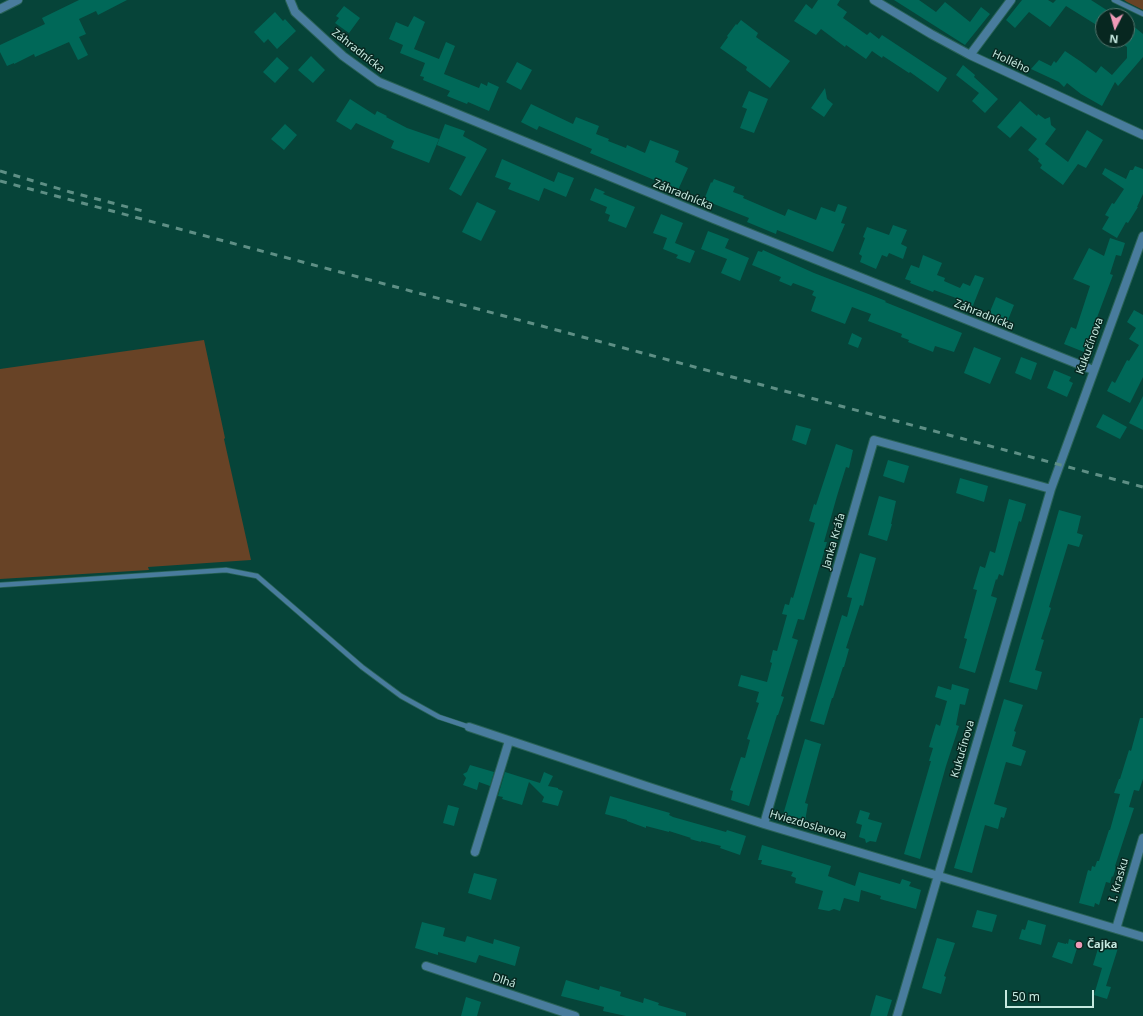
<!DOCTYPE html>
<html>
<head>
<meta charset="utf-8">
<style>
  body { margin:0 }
  #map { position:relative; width:1143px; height:1016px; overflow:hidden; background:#064439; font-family:"Noto Sans",sans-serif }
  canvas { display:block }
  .north { position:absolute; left:1095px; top:8px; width:40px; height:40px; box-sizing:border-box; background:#072720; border:1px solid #53756d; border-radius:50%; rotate:186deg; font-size:11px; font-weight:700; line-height:16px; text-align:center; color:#c6e9e0 }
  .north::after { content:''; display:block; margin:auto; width:14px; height:18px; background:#ef9ab7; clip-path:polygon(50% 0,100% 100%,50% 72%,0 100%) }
  .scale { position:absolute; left:1005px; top:990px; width:89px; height:18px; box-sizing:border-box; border:2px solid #c6e9e0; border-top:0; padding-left:5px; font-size:12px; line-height:14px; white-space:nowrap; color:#c6e9e0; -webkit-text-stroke:3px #072720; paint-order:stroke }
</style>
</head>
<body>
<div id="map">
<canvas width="1143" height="1016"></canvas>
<div class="north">N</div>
<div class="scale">50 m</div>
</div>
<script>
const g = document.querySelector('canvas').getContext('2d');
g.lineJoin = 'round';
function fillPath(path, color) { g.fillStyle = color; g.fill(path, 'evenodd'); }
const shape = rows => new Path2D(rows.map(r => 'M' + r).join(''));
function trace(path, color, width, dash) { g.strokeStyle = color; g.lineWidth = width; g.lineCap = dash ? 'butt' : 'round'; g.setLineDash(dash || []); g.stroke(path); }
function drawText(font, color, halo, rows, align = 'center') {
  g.font = font + ' "Noto Sans",sans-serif'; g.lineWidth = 3; g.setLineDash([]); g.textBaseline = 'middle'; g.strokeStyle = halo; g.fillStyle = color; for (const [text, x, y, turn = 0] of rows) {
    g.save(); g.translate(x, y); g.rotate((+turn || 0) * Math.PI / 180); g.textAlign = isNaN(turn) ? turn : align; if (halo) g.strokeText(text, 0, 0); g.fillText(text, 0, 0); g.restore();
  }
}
fillPath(shape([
  [1124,0,1143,0,1143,10,1127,2],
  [204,340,225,438,224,439,251,560,148,567,149,570,0,579,0,369]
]), '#684326');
fillPath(shape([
  [79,0,127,0,98,15,96,11,79,19,86,34,79,37,88,55,78,60,69,42,35,57,34,54,14,64,14,63,7,66,0,52,0,45,45,24,42,18],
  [818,0,840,0,837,5,847,12,843,18,867,35,870,32,879,39,882,35,947,78,938,92,910,72,909,73,883,56,882,58,872,51,866,59,846,45,845,47,821,29,816,35,794,21,806,4,812,9],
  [894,0,919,0,936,12,945,2,970,22,981,7,990,14,965,45],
  [1022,0,1048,0,1053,3,1056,0,1091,0,1116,16,1103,16,1103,29,1066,6,1050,27,1029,12,1015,28,1006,20],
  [344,6,360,18,349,33,335,23,339,18,336,16],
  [275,12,283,21,285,19,296,31,277,49,268,39,264,43,254,32],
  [414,16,425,22,414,49,439,59,446,42,455,46,444,74,479,88,481,83,487,86,488,82,499,87,489,111,468,102,467,104,447,96,450,91,423,80,424,77,420,76,425,63,400,53,403,45,389,39,396,22,408,27],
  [741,20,758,33,756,37,790,61,770,88,746,70,747,67,720,48,728,37,727,36,736,24,737,25],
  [1127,21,1143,34,1143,57,1118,86,1115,82,1102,106,1081,94,1067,83,1064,87,1059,82,1031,69,1039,60,1051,66,1054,61,1056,63,1065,51,1080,61,1096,73,1101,66,1112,75,1127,58,1127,47,1118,40,1127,40],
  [311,56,325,70,313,83,298,70],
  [277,57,289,68,275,83,263,72],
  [517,62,532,70,521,90,506,82],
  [963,65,975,75,974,77,998,99,985,113,972,101,979,93,956,75],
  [825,88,827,99,833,104,824,117,811,108],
  [749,91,768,99,754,133,740,128,747,109,742,107],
  [350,99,375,115,377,111,387,116,386,117,407,128,439,139,429,163,391,148,394,141,356,123,351,130,336,121],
  [1020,101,1037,116,1038,114,1045,119,1050,117,1051,125,1056,129,1045,144,1068,162,1087,130,1103,140,1086,168,1078,164,1063,185,1040,168,1042,165,1038,161,1039,159,1028,150,1037,139,1021,126,1010,138,997,127],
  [531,104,573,124,576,117,599,126,596,134,609,139,608,141,626,148,627,145,645,153,650,140,679,151,675,162,688,168,678,190,590,153,592,149,539,126,537,130,521,122],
  [285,124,297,135,284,150,271,139],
  [445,124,465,131,463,136,487,149,461,196,449,189,466,157,437,145],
  [502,159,554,182,558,172,574,178,566,197,544,188,539,201,508,189,511,183,495,177],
  [1135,166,1143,169,1143,194,1137,207,1138,207,1128,223,1126,222,1117,238,1102,229,1109,217,1105,215,1112,203,1114,204,1124,189,1102,174,1105,168,1126,179,1130,170,1133,170],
  [714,179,735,187,733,192,744,196,743,198,785,216,788,209,816,220,821,207,835,212,838,204,847,207,841,223,845,224,833,252,777,230,776,234,747,222,749,218,704,200,711,182,712,183],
  [595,188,605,192,603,194,635,207,626,228,608,221,610,215,605,213,607,207,590,200],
  [477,202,496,211,481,241,462,232],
  [661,214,683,223,675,243,695,251,690,263,676,258,678,255,663,249,667,238,653,233],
  [893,225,907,230,901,244,907,247,903,259,889,253,887,257,882,255,876,269,860,262,862,256,859,254,865,238,863,237,867,227,889,235],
  [708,231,729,239,725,248,749,258,740,281,721,273,727,259,701,249],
  [1110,238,1125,243,1121,256,1116,255,1110,274,1113,275,1084,352,1064,344,1071,327,1076,329,1090,286,1073,279,1089,248,1104,256],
  [763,250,814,273,871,295,886,301,885,302,962,333,954,352,935,346,933,352,908,342,909,340,901,337,902,334,868,321,871,314,852,307,845,324,811,311,816,297,812,295,814,291,793,283,791,286,779,281,781,277,752,265,758,251,762,252],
  [923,255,942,263,937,275,945,278,944,281,960,288,963,283,970,286,975,275,984,278,972,308,955,301,956,298,934,290,933,292,910,283,911,281,905,279,911,265,919,268],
  [996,297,1014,305,1006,325,989,317,989,314],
  [1134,310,1143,315,1143,377,1130,403,1107,391,1112,381,1115,383,1127,360,1129,361,1139,345,1129,339,1136,328,1127,322],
  [852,333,862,338,858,348,848,344],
  [974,347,1001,358,990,384,964,373],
  [1021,357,1037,363,1031,380,1015,373],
  [1054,370,1071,377,1069,381,1073,383,1067,397,1047,388],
  [1143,396,1143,430,1129,423],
  [1103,414,1127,427,1120,439,1096,427],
  [796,425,811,429,806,445,792,440],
  [836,444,853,450,849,468,846,467,837,496,824,542,827,542,804,620,798,619,792,638,798,640,781,696,784,697,778,715,777,715,749,806,731,800,733,791,730,790,741,757,745,758,750,740,747,739,759,703,756,702,759,692,738,686,741,675,767,682,772,663,770,662,773,650,777,651,787,615,782,614,785,604,789,605,791,597,793,598,815,523,809,521,814,504,816,505],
  [888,460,909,466,904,483,883,476],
  [960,478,988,486,984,502,956,493],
  [879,496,896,501,891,524,892,524,887,541,868,535],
  [1009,499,1026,504,1021,522,1019,521,1003,576,999,574,997,580,996,579,991,596,997,598,975,673,959,668,967,639,964,638,977,590,973,589,980,566,985,568,990,551,995,553],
  [1059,510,1081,516,1077,533,1083,535,1079,547,1068,544,1049,607,1051,608,1041,639,1044,640,1035,670,1042,672,1037,690,1009,682],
  [860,553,876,558,863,606,860,605,846,648,849,649,844,667,843,667,833,698,832,698,824,725,810,721,842,615,847,617,852,598,847,597],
  [952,684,969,689,965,705,960,704,956,725,959,726,946,766,920,859,904,854,931,761,929,761,933,748,929,747,936,724,940,726,947,701,935,697,938,686,951,690],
  [1004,699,1023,705,1014,731,1016,732,1012,746,1026,751,1021,766,1006,762,994,804,1007,808,1004,818,1001,817,998,829,985,825,972,873,954,868],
  [1140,718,1143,718,1143,779,1139,791,1134,790,1129,807,1134,808,1115,866,1116,867,1113,877,1112,876,1110,883,1106,882,1099,905,1095,903,1094,907,1079,903,1088,870,1091,871,1092,866,1095,867,1097,861,1099,861,1109,830,1110,830,1120,794,1114,793,1119,779,1120,779,1129,750,1131,751],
  [805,739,821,744,805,803,808,804,805,821,783,815],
  [470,765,494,772,490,786,479,782,477,790,463,785,466,778,463,774,467,772],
  [505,772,540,783,544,772,553,776,548,786,558,788,558,789,563,791,558,806,542,802,544,797,529,782,522,805,502,799,503,797,498,796],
  [610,796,670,813,669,815,673,817,726,832,727,830,746,836,740,855,720,848,721,846,701,841,701,842,690,839,691,838,669,831,669,832,646,826,646,828,627,821,627,820,605,814],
  [448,805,459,808,454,826,443,823],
  [860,810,870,813,868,819,882,823,876,842,870,841,866,843,865,839,859,837,862,825,856,823],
  [762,845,831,866,828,876,855,886,859,872,900,884,902,879,911,882,909,886,921,890,916,909,880,899,881,896,861,890,859,902,844,898,840,911,834,909,829,911,818,909,823,891,795,883,796,878,791,876,793,872,761,864,762,860,758,860],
  [474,873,497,879,491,900,468,893],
  [977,910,997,915,992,932,972,927],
  [1028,920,1046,925,1041,945,1019,939,1022,929,1025,930],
  [422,922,445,928,443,936,465,942,467,936,493,944,494,939,520,947,515,966,479,955,476,963,438,952,438,955,415,948],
  [937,938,955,943,944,976,946,977,941,994,922,988],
  [1069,939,1079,942,1072,964,1052,957,1058,942,1066,944,1066,943,1068,944],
  [1100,942,1118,948,1106,986,1111,987,1107,999,1094,995,1102,968,1093,965],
  [566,980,599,990,600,986,621,992,620,996,643,1003,644,998,659,1003,658,1005,686,1013,686,1016,626,1016,603,1011,604,1007,561,996],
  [876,995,892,1000,887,1016,870,1016],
  [466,997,481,1002,477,1016,461,1016]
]), '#006858');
const lane = shape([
  [1114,0,1143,14],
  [0,585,226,570,257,576,362,667,401,696,439,717,469,727]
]);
const street = shape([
  [290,0,295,12,343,56,379,82,714,219,1093,370],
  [874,0,931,34,970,55,1143,135],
  [0,9,18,0],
  [970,55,1011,0],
  [469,727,649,787,764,824,1143,937],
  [764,824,874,440,1051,489],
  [475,852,509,741],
  [1116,929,1143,838],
  [426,966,575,1016],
  [897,1016,1051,489,1143,236]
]);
trace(lane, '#296257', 6);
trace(street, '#296257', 10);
trace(lane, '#497c9d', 4.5);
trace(street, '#497c9d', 8);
trace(shape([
  [0,171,70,192,143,211],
  [0,181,1143,487]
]), '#5e8f85', 3, [7, 7]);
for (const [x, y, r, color] of [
  [1079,945,4,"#ef9ab7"]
]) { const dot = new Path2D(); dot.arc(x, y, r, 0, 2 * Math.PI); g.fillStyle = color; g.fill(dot); trace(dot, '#072720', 1.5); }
drawText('11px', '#c6e9e0', '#072720', [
  ["Záhradnícka",358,51,38],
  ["Hollého",1011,62,25],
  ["Záhradnícka",683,195,22],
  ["Záhradnícka",984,315,22],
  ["Kukučínova",1090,346,-70],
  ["Janka Kráľa",834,541,-74],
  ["Kukučínova",963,749,-74],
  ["Hviezdoslavova",808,825,16],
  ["I. Krasku",1119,880,-74],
  ["Dlhá",504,981,18]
]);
drawText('bold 11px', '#c6e9e0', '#072720', [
  ["Čajka",1087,945]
], 'left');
</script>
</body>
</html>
